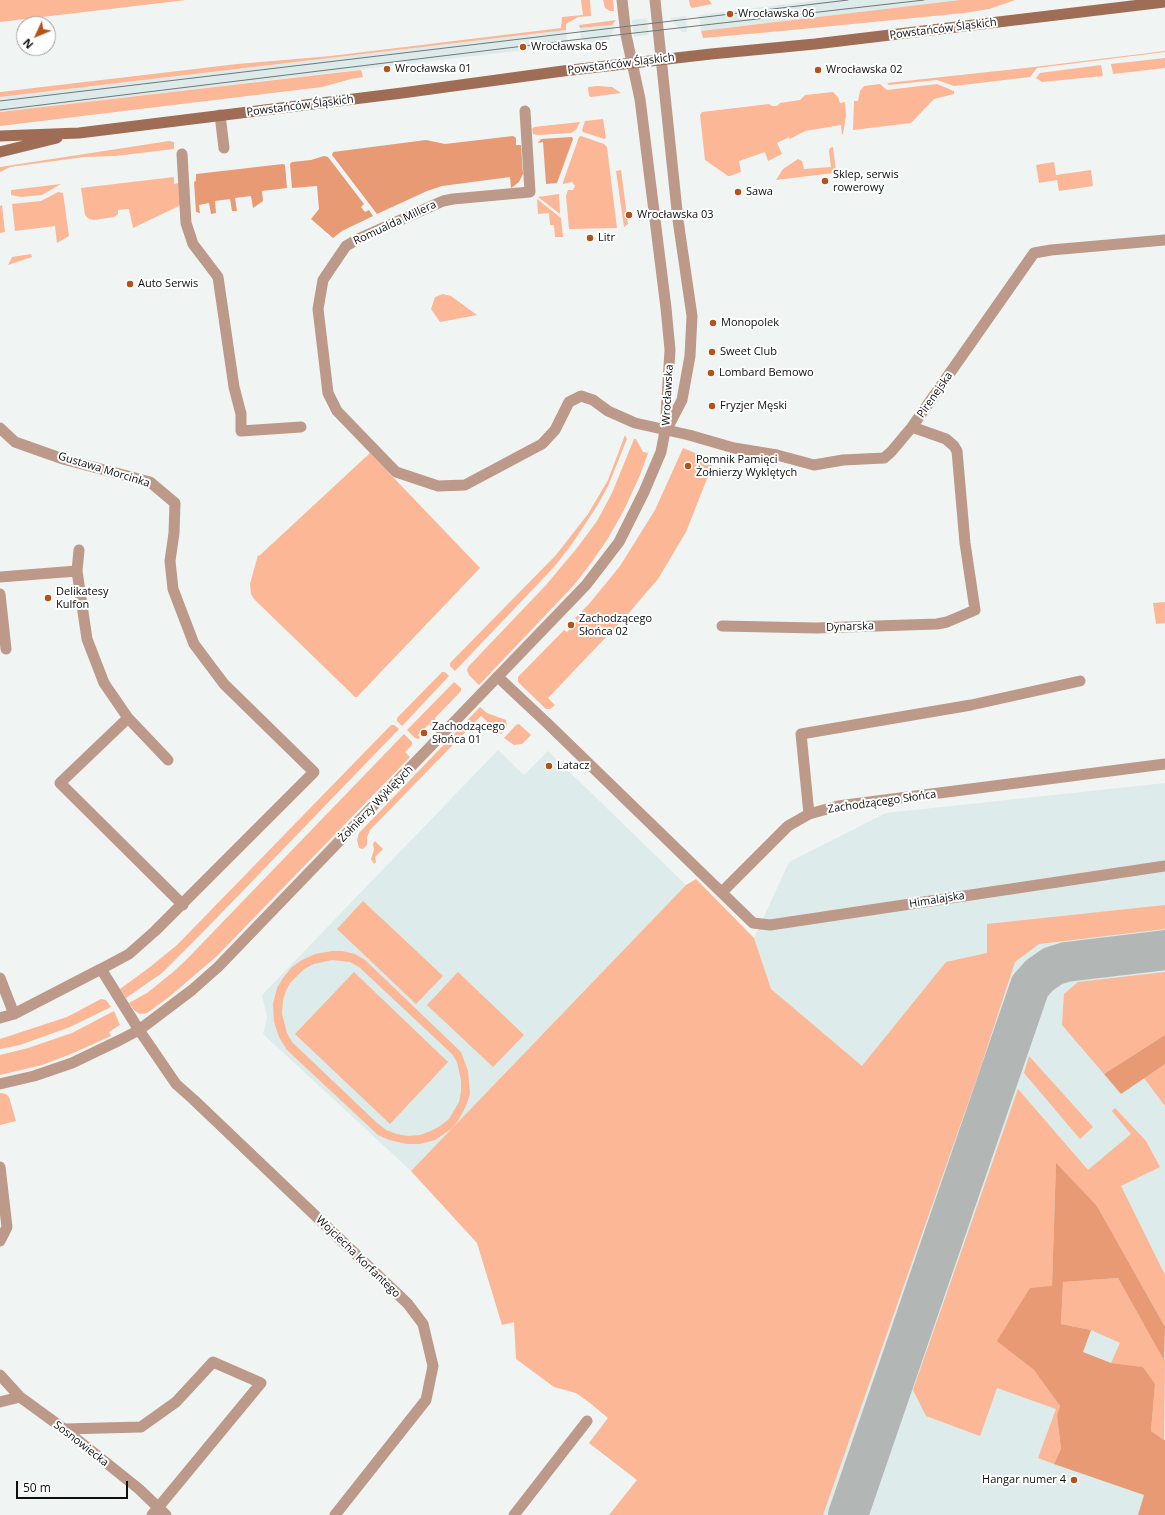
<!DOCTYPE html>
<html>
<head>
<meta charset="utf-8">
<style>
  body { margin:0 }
  #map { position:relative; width:1165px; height:1515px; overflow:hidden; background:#f0f5f4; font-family:"Open Sans",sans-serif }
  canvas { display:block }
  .north { position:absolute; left:16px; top:16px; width:40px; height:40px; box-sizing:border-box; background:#fff; border:1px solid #9e9f9f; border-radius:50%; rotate:226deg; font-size:11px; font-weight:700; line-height:16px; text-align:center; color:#0d0e0e }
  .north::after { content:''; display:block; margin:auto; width:14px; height:18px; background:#b45217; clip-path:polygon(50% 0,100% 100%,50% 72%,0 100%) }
  .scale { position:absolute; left:16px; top:1481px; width:112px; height:18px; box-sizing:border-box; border:2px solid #0d0e0e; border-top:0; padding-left:5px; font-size:12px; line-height:14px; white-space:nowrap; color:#0d0e0e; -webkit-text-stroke:3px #fff; paint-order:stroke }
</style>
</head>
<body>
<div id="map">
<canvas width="1165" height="1515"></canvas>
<div class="north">N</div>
<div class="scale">50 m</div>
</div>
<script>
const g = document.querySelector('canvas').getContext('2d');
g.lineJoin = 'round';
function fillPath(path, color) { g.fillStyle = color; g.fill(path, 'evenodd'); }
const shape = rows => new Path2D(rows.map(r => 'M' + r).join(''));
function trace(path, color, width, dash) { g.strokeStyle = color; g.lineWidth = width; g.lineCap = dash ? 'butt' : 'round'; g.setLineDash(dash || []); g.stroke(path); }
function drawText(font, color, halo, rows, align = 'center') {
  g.font = font + ' "Open Sans",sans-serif'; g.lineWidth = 4; g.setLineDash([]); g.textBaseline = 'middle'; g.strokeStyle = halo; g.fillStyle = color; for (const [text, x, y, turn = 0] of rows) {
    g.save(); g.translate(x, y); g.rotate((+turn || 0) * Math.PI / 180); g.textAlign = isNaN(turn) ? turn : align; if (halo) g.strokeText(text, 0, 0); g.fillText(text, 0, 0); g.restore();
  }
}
fillPath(shape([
  [819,0,960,0,701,31,699,15],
  [686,16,687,32,682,32,670,18],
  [647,18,649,35,634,37,632,20],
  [615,23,613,32,609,40,582,44,580,28,611,25],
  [566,30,568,45,0,112,0,97],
  [498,750,524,775,548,751,686,885,411,1171,263,1034,267,1018,262,995],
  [1165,783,1165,1515,609,1515,637,1480,589,1443,608,1418,590,1403,862,1067,770,989,754,938,789,862,886,813]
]), '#ddebea');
fillPath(shape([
  [0,0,186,0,0,22],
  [581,0,590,0,591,16,578,17,566,24,566,30,0,97,0,92,237,64,331,56,561,28,562,17,583,15],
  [603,0,613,0,614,11,610,11,605,8],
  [689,0,709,0,712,4,692,8,690,6],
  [960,0,1015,0,989,9,964,13,782,31,703,38,701,31],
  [616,20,612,25,580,28,579,25],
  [1165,51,1165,52,1037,68,1030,77,954,86,937,80,889,85,887,83,1034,67],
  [1165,58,1165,68,1113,74,1111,64],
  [1101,65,1103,76,1042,82,1036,78,1040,73],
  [361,70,363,77,351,79,322,87,0,126,0,112],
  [880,84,887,90,937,84,954,91,954,94,934,99,911,123,853,130,854,101,858,101,860,91,864,86],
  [597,86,612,87,621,93,591,97,589,96,588,87],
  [833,92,838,97,840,103,845,102,846,116,843,134,842,135,841,125,805,131,790,139,789,137,777,143,782,154,768,161,765,152,739,161,741,172,730,176,728,176,705,160,700,115,702,112,769,104,772,106,777,106,780,103,800,100,805,95],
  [603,119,606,138,604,139,583,132,582,130,585,121],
  [580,122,576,130,571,133,538,135,533,134,532,129,534,127],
  [581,136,604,144,607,147,617,228,569,229,566,196,568,190,573,190,575,186,572,182,563,184,563,182,579,137],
  [169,141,174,142,174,149,115,156,84,157,10,167,0,172,0,167],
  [833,147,836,171,834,173,776,180,783,169,798,159,802,161,804,169,831,167,829,151,830,148],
  [1054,162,1056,175,1091,170,1093,186,1059,191,1057,180,1039,183,1036,165],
  [621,170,628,224,624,227,616,171],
  [174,177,174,184,179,183,181,205,133,228,129,209,118,210,118,214,114,217,94,220,89,219,85,215,81,188],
  [61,184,42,195,21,197,11,195,11,190],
  [58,192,63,193,69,236,57,243,55,226,15,231,12,204,41,201],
  [559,194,560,214,538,197],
  [537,199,561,218,563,237,555,237,554,225,550,225,549,213,538,214],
  [2,205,5,232,0,233,0,206],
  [31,254,32,257,8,265,12,257],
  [443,294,451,296,477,315,440,322,431,309,435,297],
  [625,435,627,439,608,486,597,506,572,544,554,567,455,671,450,666,450,663,556,555,588,514,608,480],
  [634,439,636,439,643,452,648,453,640,475,624,510,607,540,591,563,574,585,479,685,469,675,467,670,468,667,546,585,577,548,597,521,612,493],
  [683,448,714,461,686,532,658,579,627,615,548,698,555,705,550,709,546,709,518,682,518,677,564,630,567,632,578,621,575,618,589,604,620,566,655,510],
  [370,453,480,568,357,697,355,697,254,599,251,594,250,584,258,555,259,556],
  [1165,602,1165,623,1156,624,1153,603],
  [442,672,445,672,449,676,402,726,397,721,397,718],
  [454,682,461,688,461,691,435,718,435,722,431,726,429,724,418,735,420,737,419,739,415,738,407,730],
  [480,707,487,713,506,720,507,728,501,734,481,716,370,830,367,837,367,845,363,849,359,848,357,840,359,833],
  [519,724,531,735,522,744,514,745,504,738,516,725],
  [391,725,394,725,399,729,207,928,162,973,126,998,120,989,150,967,177,945],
  [404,734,412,742,412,745,405,752,410,757,247,925,217,956,169,997,147,1013,140,1014,135,1011,129,1003,147,993,172,973,186,960],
  [375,841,383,849,375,857,376,862,374,864,371,859,374,850,373,844],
  [696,879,754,938,771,989,862,1066,946,962,987,953,987,924,1165,905,1165,929,1039,944,1015,962,979,1072,823,1515,609,1515,637,1480,589,1443,608,1418,590,1403,576,1393,554,1387,516,1359,514,1322,502,1325,477,1243,411,1171,686,885],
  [363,901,443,976,416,1004,337,929],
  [332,951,342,951,355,954,365,960,461,1052,468,1071,470,1094,466,1106,458,1121,451,1129,435,1140,420,1144,407,1144,389,1140,378,1135,287,1050,279,1037,274,1022,273,1004,277,988,283,978,292,967,302,960,315,954],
  [332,960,350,962,359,967,452,1054,457,1062,461,1080,461,1092,459,1102,449,1119,440,1126,431,1131,420,1135,408,1136,397,1134,386,1130,376,1122,292,1042,287,1033,282,1014,283,1000,286,991,290,983,304,969,314,964],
  [354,972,448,1062,390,1124,295,1034],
  [458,972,524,1035,493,1067,427,1005],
  [1165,972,1165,1035,1104,1074,1062,1025,1064,994,1078,982],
  [101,999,106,1000,111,1007,70,1027,20,1045,0,1049,0,1039,67,1017],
  [114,1011,120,1025,109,1032,111,1036,71,1054,42,1065,0,1075,0,1055,28,1048,72,1033],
  [1029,1056,1093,1127,1080,1139,1024,1073],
  [1165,1064,1165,1106,1144,1078],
  [1018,1089,1088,1170,1131,1134,1112,1111,1115,1108,1146,1141,1160,1167,1121,1186,1165,1275,1165,1327,1097,1206,1056,1164,1052,1286,998,1341,1034,1370,1060,1406,1057,1415,1061,1449,1054,1464,1038,1458,1056,1409,997,1388,980,1436,926,1416,913,1390],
  [0,1093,6,1094,9,1097,16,1121,0,1125],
  [1118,1278,1165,1360,1164,1440,1151,1431,1155,1384,1143,1367,1111,1363,1120,1343,1091,1330,1061,1324,1063,1282]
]), '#fbb796');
fillPath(shape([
  [513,136,516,138,516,145,521,145,523,174,519,182,514,186,511,188,510,177,442,186,427,191,377,214,332,155,333,152,426,140,445,144],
  [572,137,573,139,557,183,546,184,543,142,538,143,541,139],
  [324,156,328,157,364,204,361,207,365,212,369,210,373,216,342,231,333,238,311,219,319,209,317,186,292,188,290,164,292,162,311,160],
  [283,164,285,165,287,188,262,191,263,201,253,208,251,196,235,198,237,211,232,211,230,199,215,201,216,213,211,214,209,203,199,205,200,213,196,212,194,182,196,181,196,174],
  [1165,1035,1165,1064,1121,1094,1104,1074],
  [1056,1163,1097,1206,1165,1327,1164,1360,1118,1278,1063,1282,1061,1324,1091,1330,1083,1352,1111,1363,1143,1367,1155,1384,1151,1431,1164,1440,1165,1440,1165,1515,1138,1515,1144,1495,1054,1464,1061,1449,1057,1415,1060,1406,1034,1370,997,1341,1030,1288,1052,1286]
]), '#e79a74');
trace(shape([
  [848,1515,1030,986,1040,975,1053,966,1066,962,1165,950]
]), '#b2b6b5', 40);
trace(shape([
  [525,111,530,192,453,199,443,201,358,239,346,246,323,280,318,309,328,393,337,411,396,472,438,486,465,485,542,444,555,430,569,402,581,396,593,400,608,411,635,423,689,435,734,448,777,455,814,465,843,460,884,458,891,452,912,427,1034,253,1051,250,1165,240],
  [220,115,224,148],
  [182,154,186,223,193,244,218,277,234,387,241,414,241,431,301,427],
  [0,428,15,442,63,459,150,482,175,503,174,533,170,561,173,589,194,644,224,684,314,772,155,931,129,954,101,969,139,1030,176,1084,194,1100,408,1304,423,1324,433,1366,426,1400,335,1515],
  [77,571,79,550],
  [0,577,77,571,87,639,104,683,128,718,60,783,183,905],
  [0,594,6,649],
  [722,626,816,628,937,624,947,622,975,610,965,543,957,451,954,446,946,439,912,427],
  [498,677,547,723,753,923,770,925,1165,866],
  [128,718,168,760],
  [809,814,801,734,971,705,1080,681],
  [722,892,788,826,809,814,838,806,1165,764],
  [0,978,14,1014],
  [0,1018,14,1014,101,969],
  [0,1167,7,1227,0,1241],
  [0,1375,20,1397],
  [0,1402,20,1397,64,1429,139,1489,166,1515],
  [64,1429,141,1427,176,1402,213,1362,261,1383,152,1515],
  [514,1515,587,1421]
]), '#bc9989', 11);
trace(shape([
  [655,0,678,220,692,316,690,356,682,400,668,427],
  [0,1084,34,1076,72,1063,120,1040,139,1030,192,990,218,967,586,585,619,542,644,492,661,452,665,431,670,350,666,308,640,99,626,35,622,0]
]), '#bc9989', 11);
trace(shape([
  [0,136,79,133,402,93,563,71,711,54,815,44,1165,2],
  [0,152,57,138]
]), '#9f6d56', 11);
trace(shape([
  [0,101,848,0],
  [0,110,573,40,924,0]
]), '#747776', 1);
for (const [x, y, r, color] of [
  [730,14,4,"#b45217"],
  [523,47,4,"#b45217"],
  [387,69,4,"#b45217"],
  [818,70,4,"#b45217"],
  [825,181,4,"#b45217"],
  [738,192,4,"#b45217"],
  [629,215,4,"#b45217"],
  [590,238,4,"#b45217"],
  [130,284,4,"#b45217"],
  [713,323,4,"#b45217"],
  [712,352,4,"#b45217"],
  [711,373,4,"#b45217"],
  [712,406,4,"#b45217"],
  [688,466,4,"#b45217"],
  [48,598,4,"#b45217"],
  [571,625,4,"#b45217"],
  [424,733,4,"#b45217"],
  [549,766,4,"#b45217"],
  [1074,1480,4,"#b45217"]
]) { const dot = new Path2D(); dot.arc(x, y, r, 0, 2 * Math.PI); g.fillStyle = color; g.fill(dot); trace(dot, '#fff', 1.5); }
drawText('11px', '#0d0e0e', '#fff', [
  ["Wrocławska 06",738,14],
  ["Wrocławska 05",531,47],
  ["Wrocławska 01",395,69],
  ["Wrocławska 02",826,70],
  ["Sklep, serwis",833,175],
  ["rowerowy",833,188],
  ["Sawa",746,192],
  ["Wrocławska 03",637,215],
  ["Litr",598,238],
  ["Auto Serwis",138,284],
  ["Monopolek",721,323],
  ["Sweet Club",720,352],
  ["Lombard Bemowo",719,373],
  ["Fryzjer Męski",720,406],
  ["Pomnik Pamięci",696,460],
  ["Żołnierzy Wyklętych",696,473],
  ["Delikatesy",56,592],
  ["Kulfon",56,605],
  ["Zachodzącego",579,619],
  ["Słońca 02",579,632],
  ["Zachodzącego",432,727],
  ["Słońca 01",432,740],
  ["Latacz",557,766],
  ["Hangar numer 4",1066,1480,"right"]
], 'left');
drawText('11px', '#0d0e0e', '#fff', [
  ["Powstańców Śląskich",943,29,-7],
  ["Powstańców Śląskich",621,64,-7],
  ["Powstańców Śląskich",300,106,-7],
  ["Romualda Millera",395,223,-25],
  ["Wrocławska",668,395,-87],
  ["Pirenejska",935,395,-55],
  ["Gustawa Morcinka",104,470,17],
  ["Dynarska",850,627,-2],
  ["Zachodzącego Słońca",882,802,-8],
  ["Żołnierzy Wyklętych",376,804,-46],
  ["Himalajska",937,900,-9],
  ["Wojciecha Korfantego",358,1257,44],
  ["Sosnowiecka",81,1444,38]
]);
</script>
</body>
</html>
